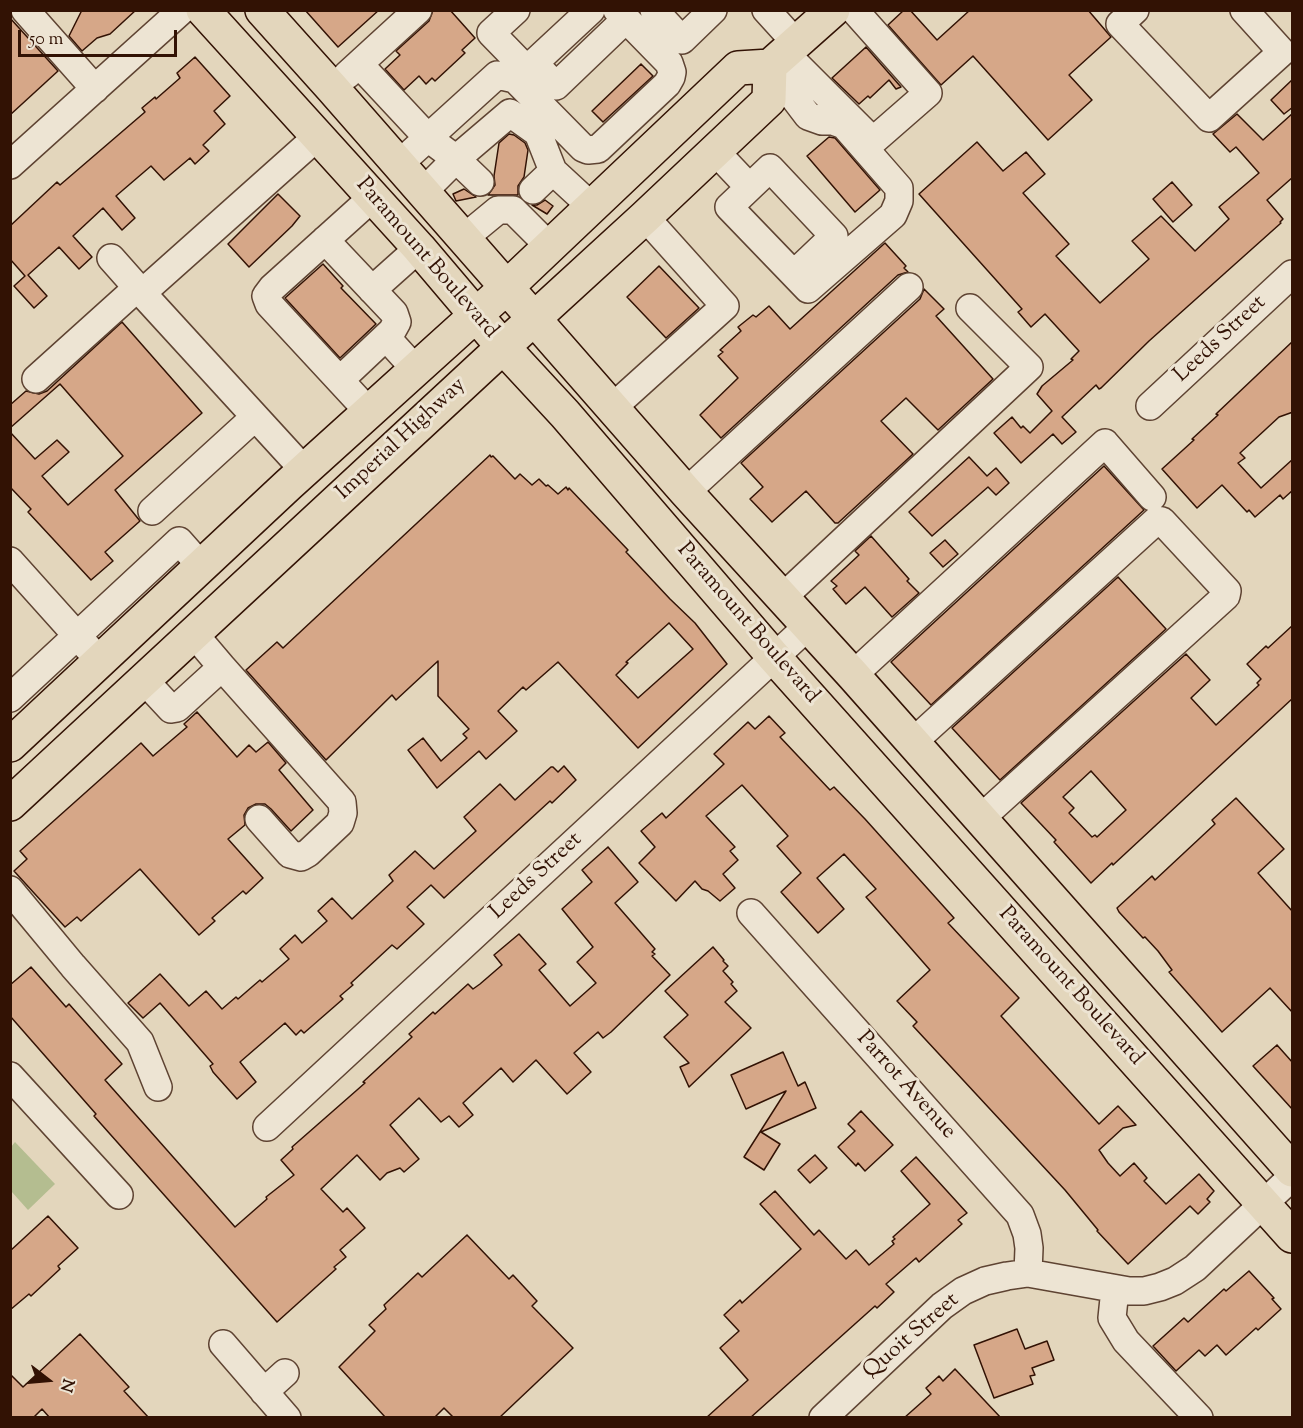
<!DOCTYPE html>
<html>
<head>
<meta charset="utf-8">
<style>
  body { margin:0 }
  #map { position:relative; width:1303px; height:1428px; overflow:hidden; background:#e3d6bc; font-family:"Sorts Mill Goudy",serif }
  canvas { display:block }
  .frame { position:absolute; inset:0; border:12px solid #321204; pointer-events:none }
  .north { position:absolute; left:18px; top:1350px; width:60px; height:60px; -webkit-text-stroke:4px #ede4d3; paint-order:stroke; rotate:106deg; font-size:16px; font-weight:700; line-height:24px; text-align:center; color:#321204 }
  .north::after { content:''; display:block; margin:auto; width:21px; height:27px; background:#321204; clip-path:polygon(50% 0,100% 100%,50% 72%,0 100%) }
  .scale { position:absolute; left:18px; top:30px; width:159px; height:27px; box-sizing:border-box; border:3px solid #321204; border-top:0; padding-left:8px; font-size:18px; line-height:21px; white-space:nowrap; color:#321204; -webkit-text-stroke:4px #ede4d3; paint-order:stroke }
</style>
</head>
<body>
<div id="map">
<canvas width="1303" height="1428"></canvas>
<div class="frame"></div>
<div class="north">N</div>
<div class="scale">50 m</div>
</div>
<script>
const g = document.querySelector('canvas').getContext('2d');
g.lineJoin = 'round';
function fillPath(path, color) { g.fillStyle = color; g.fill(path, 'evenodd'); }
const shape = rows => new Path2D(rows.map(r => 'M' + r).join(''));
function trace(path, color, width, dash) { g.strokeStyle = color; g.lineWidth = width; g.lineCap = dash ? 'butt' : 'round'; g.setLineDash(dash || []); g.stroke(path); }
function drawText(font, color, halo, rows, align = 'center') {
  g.font = font + ' "Sorts Mill Goudy",serif'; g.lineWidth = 6; g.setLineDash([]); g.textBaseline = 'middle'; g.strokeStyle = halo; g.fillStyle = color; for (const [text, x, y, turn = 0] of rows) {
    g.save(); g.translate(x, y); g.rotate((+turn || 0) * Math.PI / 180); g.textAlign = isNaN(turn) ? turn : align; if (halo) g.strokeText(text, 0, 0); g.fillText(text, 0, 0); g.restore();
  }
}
fillPath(shape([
  [15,1142,55,1184,28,1210,11,1191,11,1147]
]), '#b4bd90');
const building = shape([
  [82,10,136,10,110,34,97,38,82,51,69,36,82,10],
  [305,10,379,10,338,47,305,10],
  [433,10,450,10,475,38,462,50,465,53,435,81,432,78,426,84,419,76,404,90,385,69,400,55,396,51,429,21,433,10],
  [904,10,910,10,937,40,970,10,1088,10,1111,37,1069,75,1092,100,1048,140,973,56,941,85,888,25,904,10],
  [10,18,58,71,10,115,10,18],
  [866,47,901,87,896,89,889,80,870,98,868,96,859,104,832,78,866,47],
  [195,57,230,96,214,111,225,124,203,145,209,151,195,164,190,158,164,180,151,166,116,196,135,218,122,230,103,208,73,236,92,257,79,269,59,247,28,275,47,296,34,308,14,286,25,276,10,259,10,226,57,182,60,185,145,112,142,108,155,97,156,99,180,78,177,73,195,57],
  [641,64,653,76,603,122,592,111,641,64],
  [1293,79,1293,107,1284,114,1271,100,1293,79],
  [1293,113,1293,177,1267,200,1283,219,1280,222,1281,223,1149,341,1101,388,1099,389,1096,385,1062,417,1076,432,1062,444,1053,434,1021,463,994,433,1012,417,1021,428,1023,426,1030,433,1052,411,1037,394,1042,386,1073,360,1071,359,1079,351,1045,314,1031,327,1018,312,1022,309,919,194,977,142,1003,171,1026,152,1045,174,1023,193,1069,244,1056,256,1100,303,1149,259,1132,241,1161,216,1195,251,1229,219,1219,207,1259,173,1236,147,1230,152,1213,134,1237,114,1263,140,1293,113],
  [509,134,514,135,525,143,528,150,524,177,518,186,518,195,488,195,495,185,494,176,499,143,509,134],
  [829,137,835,138,880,190,855,212,807,156,829,137],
  [1172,182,1192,205,1173,222,1153,199,1172,182],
  [464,189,476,197,456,201,453,194,464,189],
  [278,194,300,216,292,226,249,267,228,244,278,194],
  [545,200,553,206,547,214,532,205,537,205,545,200],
  [885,243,906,266,904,268,908,272,898,275,721,438,700,415,738,378,718,356,723,352,720,350,741,331,738,327,753,315,756,317,769,306,790,329,885,243],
  [323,264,343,286,341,288,376,324,340,358,285,298,323,264],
  [659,266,699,308,666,338,627,297,659,266],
  [924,289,944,309,936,316,993,379,938,430,906,398,881,421,913,454,838,523,835,523,806,491,772,522,750,499,763,487,741,463,920,299,924,289],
  [122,322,202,413,115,490,140,521,105,552,113,561,91,580,28,512,31,509,10,487,10,432,35,459,57,440,69,452,42,476,68,505,123,456,60,384,10,428,10,405,26,391,39,394,47,391,122,322],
  [1293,341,1293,412,1279,417,1240,453,1245,458,1238,463,1261,488,1293,459,1293,490,1283,499,1280,495,1255,517,1249,510,1247,512,1222,485,1197,508,1162,469,1194,440,1192,439,1218,415,1216,414,1293,341],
  [490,455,491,457,493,456,515,479,520,474,532,485,539,479,546,486,548,485,558,494,566,487,568,490,569,488,628,550,626,552,670,599,695,623,727,664,638,748,558,662,526,690,523,687,498,711,517,731,486,759,479,751,437,788,408,750,423,738,441,761,467,738,463,734,469,729,438,696,438,661,396,700,392,695,326,760,246,670,277,642,283,648,490,455],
  [669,623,693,649,638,698,616,675,628,663,626,662,669,623],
  [969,457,987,476,996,468,1009,483,996,495,988,487,932,536,909,512,969,457],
  [1104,466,1144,510,931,705,891,662,1104,466],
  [871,536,909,579,907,581,919,593,892,617,865,587,846,604,833,589,837,586,831,581,859,555,855,551,871,536],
  [945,540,958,554,943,567,930,553,945,540],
  [1118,577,1166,629,1000,780,952,728,1118,577],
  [1293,625,1293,698,1113,865,1112,863,1091,883,1054,842,1056,840,1021,803,1186,654,1210,680,1191,698,1216,725,1259,685,1257,683,1261,679,1247,664,1266,646,1268,648,1293,625],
  [1091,771,1126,810,1097,837,1095,835,1092,837,1069,813,1074,808,1063,797,1091,771],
  [197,712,237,757,249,745,256,752,268,742,286,763,279,770,313,810,291,831,271,809,265,804,256,804,248,808,244,815,245,825,228,839,263,878,246,894,243,891,212,918,215,921,199,935,140,869,81,921,77,917,65,927,14,871,27,859,20,851,141,743,153,756,187,727,184,724,197,712],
  [769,716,785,733,780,737,830,790,834,787,865,819,954,918,948,923,1019,998,1001,1016,1099,1124,1118,1106,1136,1125,1123,1128,1099,1150,1108,1163,1120,1176,1134,1163,1147,1178,1144,1181,1166,1204,1199,1174,1214,1191,1207,1199,1210,1202,1198,1214,1190,1206,1128,1264,1097,1231,1098,1230,1065,1190,913,1026,917,1022,897,1001,930,970,866,897,876,889,844,854,817,878,844,909,818,933,781,892,801,873,777,846,788,836,742,785,706,816,735,847,730,851,738,860,723,874,735,888,720,901,708,891,702,889,695,881,676,901,639,863,655,847,641,831,662,813,666,818,724,764,714,754,748,722,755,729,769,716],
  [564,766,576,780,552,803,550,801,444,898,431,885,407,907,424,924,397,949,392,945,351,983,353,985,340,996,343,999,304,1033,301,1030,296,1035,285,1023,240,1062,256,1082,237,1099,213,1072,210,1066,213,1064,160,1003,143,1018,128,1003,160,974,189,1006,206,991,222,1009,236,997,238,999,260,980,262,982,289,959,280,949,295,935,302,943,327,921,318,911,332,898,352,919,393,881,389,875,415,851,434,869,476,831,464,817,500,784,515,800,551,767,553,767,558,772,564,766],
  [1236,798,1284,849,1258,873,1293,912,1293,1013,1270,988,1222,1032,1169,972,1172,970,1158,951,1145,937,1143,938,1119,912,1117,908,1152,876,1155,880,1215,824,1212,820,1236,798],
  [608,847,638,882,615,903,655,949,652,952,655,954,652,956,670,975,611,1032,603,1038,598,1032,574,1053,591,1072,567,1094,536,1060,513,1082,501,1068,463,1103,473,1115,459,1127,449,1116,441,1122,419,1098,390,1125,419,1159,404,1172,400,1168,387,1173,380,1180,357,1155,321,1189,343,1212,347,1208,365,1228,340,1250,346,1257,334,1267,336,1269,277,1322,94,1116,96,1114,10,1016,10,985,31,967,66,1007,69,1004,122,1064,105,1080,235,1227,267,1199,266,1197,294,1175,281,1160,293,1149,292,1147,365,1083,363,1082,412,1037,409,1034,433,1012,435,1014,468,984,473,989,480,984,502,965,494,955,519,934,546,964,539,970,570,1006,596,983,577,962,593,947,562,909,592,882,582,870,608,847],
  [713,947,724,960,723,961,728,966,723,971,733,982,731,984,737,991,725,1002,751,1028,689,1087,680,1067,689,1063,664,1037,688,1015,665,991,713,947],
  [1277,1045,1293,1063,1293,1110,1253,1066,1277,1045],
  [783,1052,798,1086,805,1082,816,1108,761,1132,780,1144,764,1170,744,1157,786,1091,746,1109,731,1075,783,1052],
  [861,1111,893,1145,865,1171,858,1163,856,1166,838,1147,855,1131,848,1124,861,1111],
  [815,1155,827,1168,810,1183,798,1170,815,1155],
  [916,1157,967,1213,958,1220,962,1224,919,1262,916,1258,886,1284,894,1292,877,1308,875,1306,750,1418,706,1418,748,1380,720,1348,739,1331,724,1315,740,1300,742,1303,801,1249,760,1204,775,1191,814,1235,819,1230,846,1259,856,1250,869,1265,894,1244,892,1241,895,1239,893,1237,930,1204,901,1171,916,1157],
  [48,1216,78,1248,58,1266,60,1269,31,1296,29,1294,10,1310,10,1251,48,1216],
  [467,1235,509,1279,513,1275,537,1301,532,1306,573,1348,499,1418,454,1418,444,1408,434,1418,386,1418,339,1367,375,1331,369,1325,386,1309,384,1305,418,1273,422,1277,467,1235],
  [1249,1271,1274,1298,1272,1299,1281,1309,1258,1330,1256,1328,1226,1355,1217,1345,1205,1356,1199,1350,1176,1371,1153,1346,1184,1318,1188,1322,1224,1289,1226,1291,1249,1271],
  [1017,1329,1025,1349,1047,1341,1054,1360,1032,1368,1035,1375,1030,1376,1033,1384,994,1398,974,1345,1017,1329],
  [80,1334,129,1387,124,1391,149,1418,50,1418,42,1409,33,1418,10,1418,10,1374,23,1387,80,1334],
  [955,1369,1001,1418,904,1418,931,1394,926,1388,939,1376,943,1381,955,1369]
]);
fillPath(building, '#d6a788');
trace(building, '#321204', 1.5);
const minor = shape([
  [25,10,95,89],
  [654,10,682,40,713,10],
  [766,10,796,43],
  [1135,10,1120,24,1209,118,1282,52,1244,10],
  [785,53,873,141,928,93,854,10],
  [534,63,591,10],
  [359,64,428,138,456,159,480,182],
  [770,66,808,116,822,121,833,121,844,125,899,188,899,201,893,215,808,289,729,207,770,168,834,236,794,274],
  [527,70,534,63,556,86,626,19,617,10],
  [347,75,418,10],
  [515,79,583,148,588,150,598,149,667,84,671,77,672,72,669,63,626,19],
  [715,151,749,187],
  [399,164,497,75,515,79,527,70,491,33,516,10],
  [10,165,182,10],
  [533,190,553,171,592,207],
  [423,192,456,159,510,113,538,133,553,171],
  [464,238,498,210,513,210,550,247],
  [325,240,394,313,397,322,392,331,340,380],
  [111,258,142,293,318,136],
  [372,290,419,248],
  [142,293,304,470],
  [386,337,416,370],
  [36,379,137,288],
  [1150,406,1292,274],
  [612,408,725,306,645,217],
  [369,412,269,304,266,296,272,288,373,197],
  [686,492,909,287],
  [152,511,255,417],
  [10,561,89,649],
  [782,598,1029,367,970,308],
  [222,667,342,802,343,813,340,823,308,853,301,857,290,854,259,819],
  [853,675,1105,443,1152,497],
  [144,680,171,709,177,708,222,667,194,634],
  [10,698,179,541,202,567],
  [913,742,1157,520,1162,521,1227,591,1226,596,981,818],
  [10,890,73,966,140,1042,158,1087],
  [751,913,1020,1215,1027,1234,1029,1248,1028,1273],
  [10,1076,119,1195],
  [267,1127,808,626],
  [1115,1289,1112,1318,1126,1341,1199,1418],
  [223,1344,287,1418],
  [264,1392,285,1373],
  [823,1418,942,1306,963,1291,985,1281,1007,1276,1028,1273,1129,1291,1144,1291,1160,1287,1175,1281,1195,1268,1292,1177]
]);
const major = shape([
  [203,10,419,248,503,347,565,414,774,657,1292,1236],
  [262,10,332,88,686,492,853,675,1292,1170],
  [10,745,288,485,507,287,738,68,770,66,833,10],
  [10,804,503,347,645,217,769,100,770,66]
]);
trace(minor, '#5e4332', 30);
trace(major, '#321204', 36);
trace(minor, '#ede4d3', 27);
trace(major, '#e3d6bc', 33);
drawText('22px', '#321204', '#ede4d3', [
  ["Paramount Boulevard",426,259,49],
  ["Leeds Street",1221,340,-43],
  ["Imperial Highway",402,440,-43],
  ["Paramount Boulevard",747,624,49],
  ["Leeds Street",537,877,-43],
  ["Paramount Boulevard",1070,987,48],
  ["Parrot Avenue",905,1086,48],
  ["Quoit Street",912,1337,-41]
]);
</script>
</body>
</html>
